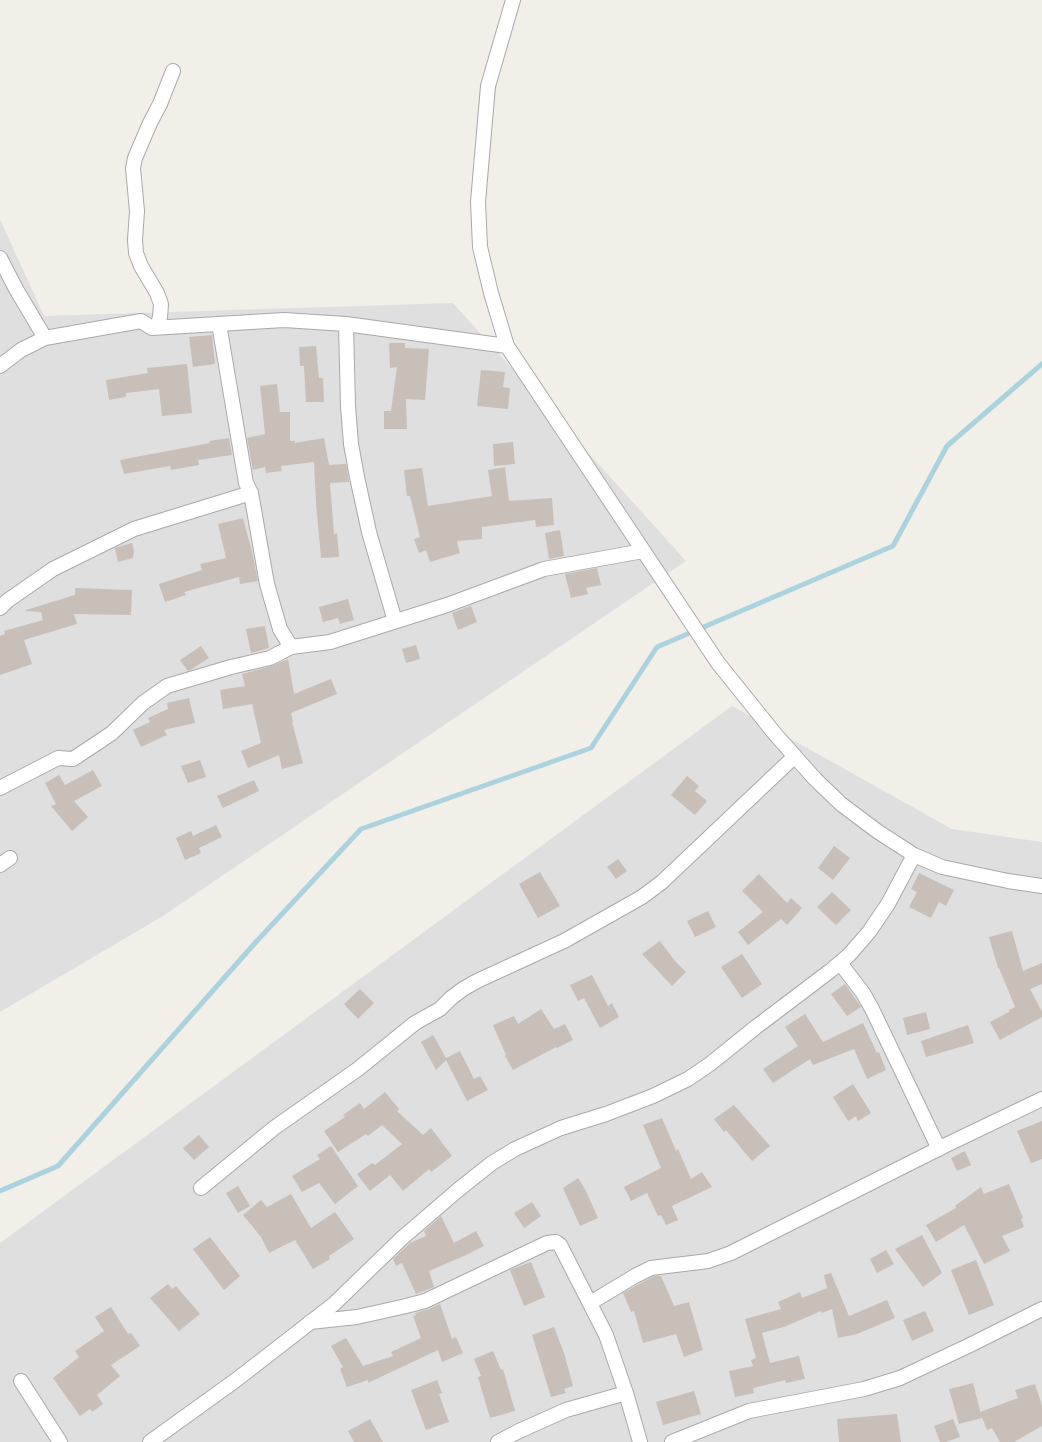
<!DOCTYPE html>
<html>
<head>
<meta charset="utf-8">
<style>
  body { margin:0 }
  canvas { display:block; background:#f2efe9 }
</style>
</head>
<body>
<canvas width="1042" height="1442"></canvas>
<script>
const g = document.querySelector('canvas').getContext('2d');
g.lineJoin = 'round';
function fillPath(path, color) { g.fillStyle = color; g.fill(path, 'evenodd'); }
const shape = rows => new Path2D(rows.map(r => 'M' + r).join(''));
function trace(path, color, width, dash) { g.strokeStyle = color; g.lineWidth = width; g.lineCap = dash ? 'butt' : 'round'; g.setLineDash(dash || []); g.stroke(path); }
fillPath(shape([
  [0,219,44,316,453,303,686,561,163,916,0,1012],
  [732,706,952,829,1042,842,1042,1442,0,1442,0,1243]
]), '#e0dfdf');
trace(shape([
  [0,1191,58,1166,255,943,361,829,591,748,657,647,893,546,947,446,1042,364]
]), '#aad3df', 5);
fillPath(shape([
  [212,335,215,364,193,367,189,337],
  [389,343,405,343,405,348,429,349,425,400,406,399,407,429,384,429,384,411,391,411,397,367,390,368],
  [316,346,319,378,323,378,324,402,306,402,304,366,300,366,299,347],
  [187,364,192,413,162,416,159,389,126,393,126,397,109,400,106,380,148,373,147,368],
  [481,370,505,372,503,387,510,388,508,409,477,406],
  [277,384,280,412,290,412,290,441,295,441,295,443,324,438,329,465,346,464,349,482,330,483,334,534,337,533,339,557,321,558,316,503,314,462,281,466,282,471,266,473,265,467,253,470,247,438,265,434,260,386],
  [229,438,232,455,198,460,199,465,171,470,170,466,124,474,120,460,210,443,209,441],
  [513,442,515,464,494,466,493,444],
  [505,467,509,501,552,498,554,525,536,527,535,520,482,527,482,539,457,541,460,553,430,562,426,550,419,553,414,539,420,537,410,496,407,496,404,470,422,468,428,506,492,496,488,470],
  [243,518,252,552,258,581,240,584,239,577,184,592,186,595,165,602,159,584,202,570,200,564,226,558,218,524],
  [560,530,564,556,549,559,545,533],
  [132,543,134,551,133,558,118,562,115,548],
  [597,568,601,585,586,588,588,594,571,598,565,574],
  [75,588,132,590,131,615,74,614,77,624,24,640,32,664,0,675,0,636,5,634,4,631,43,620,41,612,26,611,26,610,75,595],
  [348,599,354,620,340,624,338,618,323,622,319,607],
  [471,606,477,622,458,630,452,613],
  [265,626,269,648,251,653,246,629],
  [416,645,420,659,406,663,402,649],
  [201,646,209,658,192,669,188,671,180,660],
  [288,659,294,694,331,679,337,694,291,713,293,722,292,722,303,763,282,769,279,755,248,768,241,751,261,743,252,704,223,709,220,690,245,686,242,674,272,666],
  [189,698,195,723,164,730,167,735,141,747,133,730,150,722,148,718,168,709,167,703],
  [200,760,206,777,188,783,181,766],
  [93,770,102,786,74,801,88,817,72,831,51,806,56,804,45,783,59,775,65,785],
  [687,776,699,786,695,791,707,801,695,815,671,795],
  [254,780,259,791,223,808,217,796],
  [216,825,222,837,199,848,201,853,185,860,176,838,191,831,193,836],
  [834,846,850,858,833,880,818,868],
  [618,859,627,871,616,879,607,867],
  [540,872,560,906,538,918,519,884],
  [919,873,954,890,946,906,939,902,931,918,909,907,917,892,911,889],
  [759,874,787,903,791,898,802,908,787,925,781,919,748,945,738,932,763,912,742,891],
  [832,892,851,910,836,925,817,907],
  [708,911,716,927,695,937,687,921],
  [1012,931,1023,971,1042,963,1042,984,1030,989,1042,1012,1042,1017,1000,1040,990,1022,1009,1012,1009,1010,1015,1007,999,968,998,968,989,937],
  [660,941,675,961,686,972,672,986,642,954],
  [742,954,762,984,742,998,721,967],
  [592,975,608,1006,612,1003,619,1017,600,1028,584,998,578,1001,570,985],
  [845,984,861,1007,847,1016,831,994],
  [360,989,374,1003,358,1019,344,1004],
  [541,1009,554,1029,565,1024,573,1040,557,1048,556,1047,513,1070,505,1056,506,1055,493,1025,514,1016,518,1024],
  [926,1012,930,1029,907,1035,903,1018],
  [805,1014,823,1042,863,1023,877,1053,879,1052,886,1070,867,1079,854,1049,813,1065,810,1059,773,1083,763,1069,798,1046,785,1027],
  [968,1025,974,1043,926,1057,921,1041],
  [433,1035,446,1058,460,1051,474,1079,480,1076,488,1090,467,1101,446,1060,436,1070,421,1042],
  [853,1084,871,1113,858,1121,856,1116,848,1121,833,1097],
  [385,1092,399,1109,397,1111,423,1135,431,1128,452,1156,431,1172,429,1169,403,1191,390,1175,370,1191,357,1174,372,1163,375,1165,402,1144,382,1125,368,1136,366,1134,338,1152,324,1131,345,1117,343,1115,360,1103,364,1109],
  [734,1105,770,1146,752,1161,726,1130,724,1132,714,1119],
  [662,1118,676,1151,678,1149,691,1179,702,1172,712,1187,672,1206,678,1220,666,1225,661,1215,658,1216,647,1193,631,1201,624,1187,661,1168,643,1125],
  [1042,1121,1042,1159,1031,1163,1017,1131],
  [199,1135,209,1147,194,1160,183,1148],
  [331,1146,358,1186,335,1204,319,1183,302,1192,292,1176,320,1159,317,1155],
  [965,1151,971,1165,957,1171,951,1158],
  [578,1178,585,1189,598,1218,580,1226,563,1188],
  [1009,1184,1023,1218,1021,1219,1024,1227,1002,1236,1010,1251,984,1264,964,1225,936,1242,926,1225,956,1208,955,1206,981,1187,984,1194],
  [238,1186,250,1206,238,1213,226,1193],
  [291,1194,311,1228,335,1212,354,1239,329,1256,330,1259,313,1269,295,1240,269,1253,261,1237,243,1215,261,1200,267,1207],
  [532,1202,541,1216,524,1228,514,1213],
  [441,1216,454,1243,476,1231,484,1246,464,1256,429,1271,434,1287,416,1294,402,1263,396,1266,393,1259,410,1243,426,1236,424,1231],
  [922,1235,942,1273,923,1287,895,1249],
  [210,1237,240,1276,224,1290,193,1249],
  [886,1250,894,1264,877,1273,870,1259],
  [976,1260,994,1305,969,1315,951,1270],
  [531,1262,545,1297,524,1306,510,1270],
  [831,1273,849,1316,887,1300,895,1318,857,1334,838,1338,832,1309,822,1313,821,1311,784,1327,762,1333,770,1363,799,1356,805,1379,786,1383,785,1380,753,1388,754,1393,735,1397,729,1371,753,1366,751,1360,756,1358,745,1319,781,1309,778,1302,800,1292,802,1298,827,1288,824,1275],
  [654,1276,661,1276,674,1306,689,1302,703,1350,684,1357,676,1334,643,1343,634,1311,631,1312,623,1293],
  [168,1284,172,1289,176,1286,200,1314,179,1331,150,1298],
  [440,1304,452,1339,456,1337,463,1353,442,1362,438,1350,368,1383,368,1380,347,1387,340,1369,343,1367,331,1346,346,1338,363,1366,393,1356,391,1352,421,1338,413,1316,416,1315,415,1313,429,1309],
  [111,1307,128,1334,131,1333,140,1346,111,1365,120,1376,97,1395,103,1404,92,1412,90,1409,80,1416,53,1378,79,1357,75,1351,104,1331,95,1317],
  [925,1311,934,1331,912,1341,903,1320],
  [554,1327,564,1353,573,1386,564,1389,566,1393,551,1397,532,1335],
  [493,1351,501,1370,503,1369,515,1411,490,1418,478,1377,481,1376,474,1359],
  [437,1380,442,1393,439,1394,449,1422,426,1430,411,1390],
  [973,1383,982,1418,959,1424,949,1389],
  [1035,1384,1042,1406,1042,1426,1014,1442,1000,1442,992,1428,987,1430,980,1412,1018,1398,1015,1390],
  [694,1391,701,1414,663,1425,656,1402],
  [897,1414,901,1442,839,1442,837,1419],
  [370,1419,383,1442,354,1442,348,1431],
  [953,1419,960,1437,946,1442,940,1442,934,1426]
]), '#c7bfb8');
const minor = shape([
  [513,0,488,86,478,202,480,247,491,293,507,346,718,663,775,734,815,779,841,804,877,831,914,855,942,867,1008,881,1042,886],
  [0,258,16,289,45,338],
  [219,324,246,483,251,493,267,584,280,629,291,647],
  [346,324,348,406,351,444,357,477,369,532,395,621],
  [152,328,158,324,160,317,161,304,157,293,141,266,136,253,135,240,137,211,133,168,135,158,150,123,160,104,173,71],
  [0,366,21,350,45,338,141,321,152,328,284,320,346,324,507,346],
  [0,608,7,601,53,569,134,529,251,493],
  [0,788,58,758,73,759,112,733,143,703,167,686,231,667,270,658,291,647,330,642,447,605,544,569,643,551],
  [0,865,10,858],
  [840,963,863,993,872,1009,939,1149],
  [201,1188,274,1128,358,1069,415,1023,440,1009,451,998,463,989,477,981,564,941,642,897,662,882,795,756],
  [590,1303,635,1276,651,1268,708,1261,731,1253,946,1145,1042,1099],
  [310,1322,357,1317,406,1306,425,1301,547,1243,556,1242,560,1245,606,1335,626,1393,640,1442],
  [21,1381,60,1442],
  [150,1442,236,1380,334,1304,401,1239,458,1190,492,1163,515,1149,561,1128,606,1114,653,1096,688,1079,710,1064,756,1027,830,971,849,955,869,932,888,904,914,855],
  [498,1442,519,1431,566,1410,626,1393],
  [672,1442,749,1411,864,1389,900,1378,968,1346,1042,1309]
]);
trace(minor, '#a9a9a9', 16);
trace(minor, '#fff', 14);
</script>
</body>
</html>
